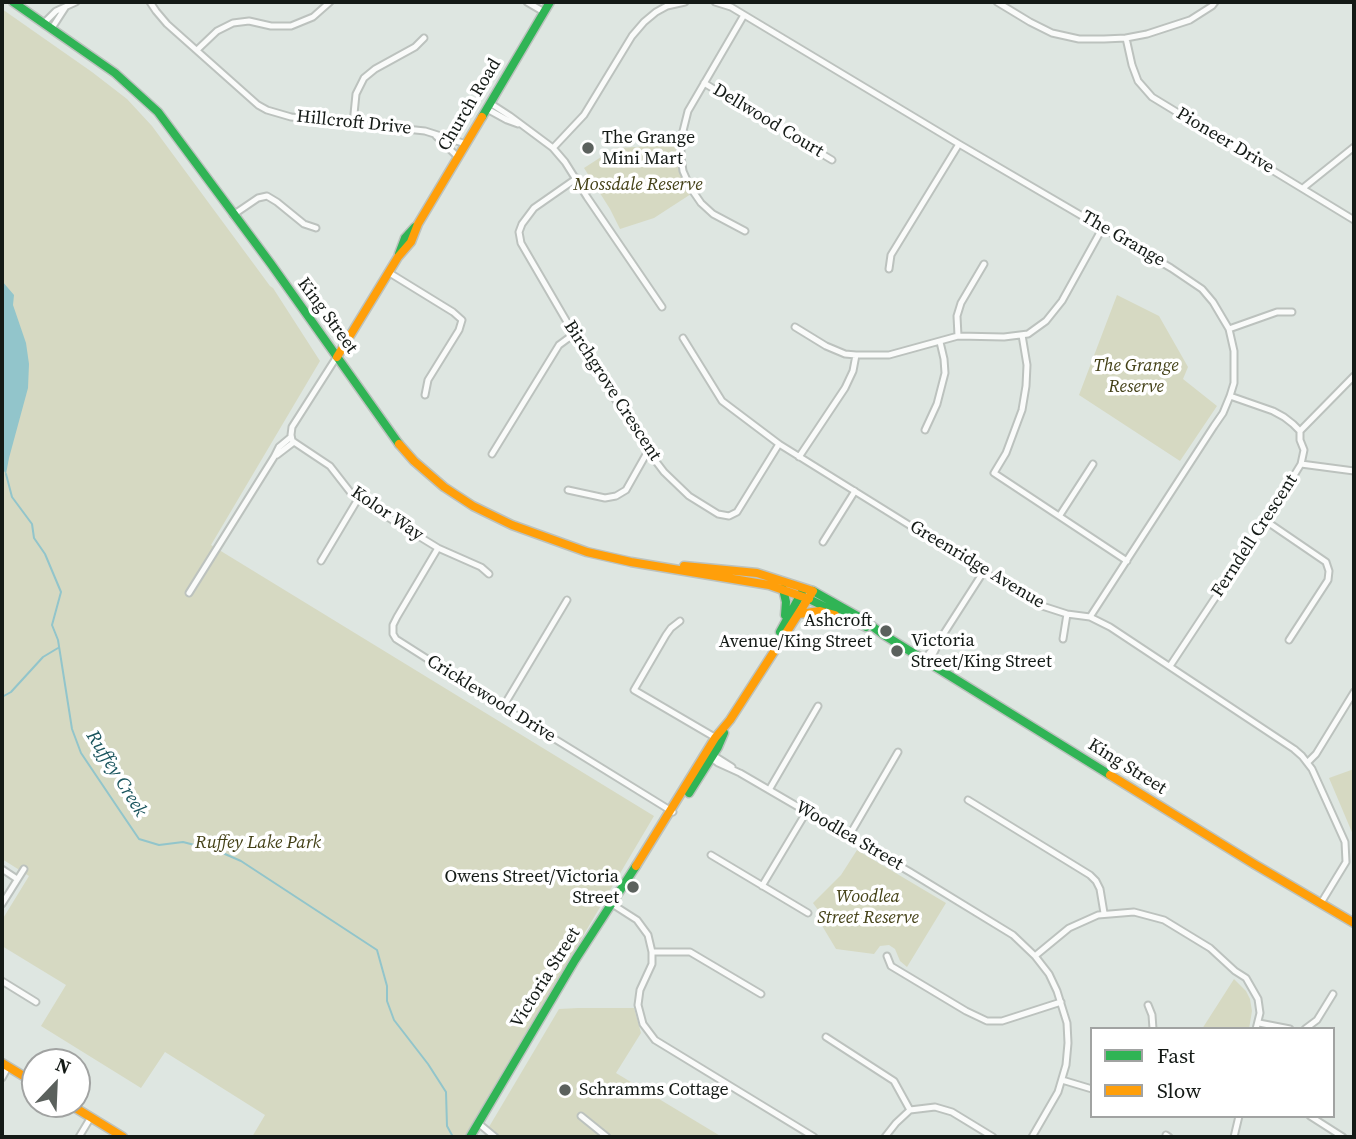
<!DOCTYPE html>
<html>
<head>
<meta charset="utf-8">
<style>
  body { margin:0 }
  #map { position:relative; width:1356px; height:1139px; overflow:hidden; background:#dee6e1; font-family:"Source Serif 4",serif }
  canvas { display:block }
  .frame { position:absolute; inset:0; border:4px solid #141a16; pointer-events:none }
  .legend { position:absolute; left:1090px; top:1027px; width:245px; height:91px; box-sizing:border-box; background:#fff; border:2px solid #a1a3a2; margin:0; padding:9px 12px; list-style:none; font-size:21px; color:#141a16 }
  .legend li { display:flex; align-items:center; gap:14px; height:35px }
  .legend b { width:35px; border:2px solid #a1a3a2 }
  .north { position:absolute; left:21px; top:1048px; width:70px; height:70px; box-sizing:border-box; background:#fff; border:2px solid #a1a3a2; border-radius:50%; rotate:23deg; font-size:19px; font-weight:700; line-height:28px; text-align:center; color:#141a16 }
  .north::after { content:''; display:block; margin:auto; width:24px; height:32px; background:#5b615d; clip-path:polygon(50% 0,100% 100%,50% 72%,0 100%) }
</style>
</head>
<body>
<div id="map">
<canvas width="1356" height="1139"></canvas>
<div class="frame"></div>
<ul class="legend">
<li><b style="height:9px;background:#30b455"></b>Fast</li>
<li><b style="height:9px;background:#ff9f0a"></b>Slow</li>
</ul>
<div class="north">N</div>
</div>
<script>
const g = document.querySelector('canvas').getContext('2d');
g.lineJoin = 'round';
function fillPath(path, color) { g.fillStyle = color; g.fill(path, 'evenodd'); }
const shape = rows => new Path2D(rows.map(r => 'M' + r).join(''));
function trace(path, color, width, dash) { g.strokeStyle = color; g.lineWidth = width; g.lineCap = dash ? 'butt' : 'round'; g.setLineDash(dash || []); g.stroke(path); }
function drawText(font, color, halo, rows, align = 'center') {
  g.font = font + ' "Source Serif 4",serif'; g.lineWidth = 7; g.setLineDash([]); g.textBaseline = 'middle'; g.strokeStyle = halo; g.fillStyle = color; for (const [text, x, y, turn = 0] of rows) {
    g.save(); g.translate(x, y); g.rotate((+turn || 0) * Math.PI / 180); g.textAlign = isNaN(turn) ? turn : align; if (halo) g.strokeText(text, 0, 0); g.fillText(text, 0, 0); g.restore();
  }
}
fillPath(shape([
  [2,9,92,72,127,99,152,126,270,286,273,288,320,361,211,545,654,816,464,1137,252,1137,265,1115,165,1052,141,1088,41,1026,66,985,2,946,2,920,29,876,2,859],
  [676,145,680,172,691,194,654,218,620,229,610,209,584,168,615,148],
  [1117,295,1159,316,1188,367,1183,379,1217,406,1180,461,1079,395],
  [1354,769,1354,837,1329,778],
  [857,850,946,903,907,967,900,961,895,949,889,945,880,946,874,954,836,949,818,919,818,910,813,903,841,875],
  [1234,979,1246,991,1250,999,1252,1011,1249,1029,1202,1029],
  [578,1008,634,1008,641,1033,616,1073,722,1137,483,1137,559,1009]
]), '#d6d9c2');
fillPath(shape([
  [2,281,14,295,13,305,26,343,29,364,28,388,9,458,6,474,2,468]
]), '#92c5cb');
trace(shape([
  [6,474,12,497,32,524,34,538,45,554,61,592,52,625,58,640,72,729,81,753,120,811,139,839,159,845,183,842,218,851,241,861,377,950,387,986,387,1001,394,1020,428,1064,446,1092,447,1126,453,1137],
  [2,697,11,692,43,657,58,648]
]), '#92c5cb', 2);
const street = shape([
  [150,2,156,11,167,24,258,105,267,110,291,117,425,131,466,144],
  [527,2,544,12],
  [715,2,731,7,959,144,1171,268,1202,289,1213,302,1229,329,1234,351,1234,383,1230,396,1223,413,1214,426,1090,617],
  [997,2,1030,22,1052,33,1079,39,1104,39,1126,38,1147,34,1190,20,1212,6,1215,2],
  [744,15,688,111,681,139,681,157,683,171,690,187,701,203,713,214,745,231],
  [44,23,56,11,76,2],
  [52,28,65,8],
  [1126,38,1132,65,1138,81,1152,97,1354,220],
  [197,50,217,31,233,23,249,21,271,26,291,26,313,17,330,2],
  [704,83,832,160],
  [490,103,510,116,553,148,565,162,587,197,662,307],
  [487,109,507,120,518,124],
  [353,124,356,94,364,78,375,69,415,47,424,38],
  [436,136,458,157],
  [553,148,584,115,632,36,644,22,656,12,667,6,685,2],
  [577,178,534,208,522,224,519,232,521,243,574,334,648,451,664,472,689,496,718,514,729,516,737,512,779,444],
  [1303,188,1354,147],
  [233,215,258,198,267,196,277,202,304,224,316,228],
  [889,269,891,255,959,144],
  [388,272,453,312,462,320,459,330,428,380,425,395],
  [795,327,826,346,845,354,856,355,889,355,958,336,1004,337,1028,334,1046,321,1062,301,1103,227],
  [1229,329,1277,312,1292,312],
  [1022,335,1027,365,1026,386,1022,410,1006,453,994,473,1127,561],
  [958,336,957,316,961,303,984,264],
  [683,338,722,401,779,444,1036,604,1067,614,1090,617,1110,627,1294,749,1302,756,1312,769,1345,842,1346,862,1321,903],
  [925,430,937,404,945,373,944,359,940,342],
  [1300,431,1354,376],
  [292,440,291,435,292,427,336,358],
  [294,442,330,466,351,493,358,499,438,548,481,567,489,574],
  [492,454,559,345,574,334],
  [277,455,294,442],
  [799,457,845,388,853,371,856,355],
  [1301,464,1354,471],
  [568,490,605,498,616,496,626,490,648,451],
  [1060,515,1093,464],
  [1266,521,1326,562,1329,571,1328,580,1289,640],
  [823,542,855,491],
  [438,548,397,617,393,625,393,634,396,639,503,707,673,812],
  [321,561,358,499],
  [189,593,274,457,279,447,291,437],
  [680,621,671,628,666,635,634,690,716,738],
  [1063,639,1067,614],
  [924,660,937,643],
  [929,663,941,638,984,571],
  [1170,666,1266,521,1301,464,1304,450,1300,440,1300,431,1293,424,1284,417,1273,411,1230,396],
  [503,707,567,600],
  [713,755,732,767],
  [709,756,718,763,740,773,910,872,1013,935,1035,956,1049,974,1057,991,1067,1023,1068,1043,1066,1065,1058,1092,1032,1137],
  [1308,762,1316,754,1354,692],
  [769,790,818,706],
  [968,800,1090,875,1096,881,1100,889,1104,913],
  [849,836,898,752],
  [711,855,808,913],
  [2,869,17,879],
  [762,886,807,811],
  [2,904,24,869],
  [612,904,637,920,648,935,652,952,652,964,640,990,638,1005,643,1024,655,1040,814,1137],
  [652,952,690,952,761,994],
  [887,956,891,966,966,1011,987,1021,1002,1021,1061,1002],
  [1035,956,1069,928,1098,915,1134,912,1164,920,1210,948,1235,971,1246,978,1258,999,1260,1013,1256,1029],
  [2,981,36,1002],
  [1148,1005,1152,1015,1153,1029],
  [1259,1023,1290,1029],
  [1305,1029,1317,1020,1333,994],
  [826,1037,894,1081,910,1110],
  [2,1078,8,1067],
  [1062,1080,1092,1089],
  [581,1116,607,1137],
  [1310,1116,1343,1137],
  [478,1123,495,1137],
  [1166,1135,1169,1137],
  [79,1137,91,1117],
  [885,1137,896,1123,910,1110,935,1107,952,1112,993,1137],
  [1234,1137,1239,1116]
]);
const fast = shape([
  [13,2,115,73,158,112,271,264,399,444],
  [482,117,550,2],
  [399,254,405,238,415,227],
  [783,589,786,602,785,615],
  [813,591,861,618,884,635,1110,775],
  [809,599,866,627],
  [780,632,802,592],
  [689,793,718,747,724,733],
  [470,1137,575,960,636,866]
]);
const slow = shape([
  [337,357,398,257,411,242,418,224,482,117],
  [399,444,414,461,444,487,473,506,512,525,587,552,631,562,769,585,809,599],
  [799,614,820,611,835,615],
  [1110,775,1254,864,1354,923],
  [636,866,715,738,730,720,813,591,757,573,684,566],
  [2,1063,35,1083],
  [69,1104,123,1137]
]);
trace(street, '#bcc2be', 9);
trace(fast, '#bcc2be', 11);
trace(slow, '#bcc2be', 11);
trace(street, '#fafbfa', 5);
trace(fast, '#30b455', 8);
trace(slow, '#ff9f0a', 8);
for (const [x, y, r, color] of [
  [588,148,7,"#5b615d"],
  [886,631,7,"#5b615d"],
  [897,651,7,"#5b615d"],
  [633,887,7,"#5b615d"],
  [565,1090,7,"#5b615d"]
]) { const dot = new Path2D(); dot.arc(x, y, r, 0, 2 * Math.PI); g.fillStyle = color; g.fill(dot); trace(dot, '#fff', 2.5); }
drawText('18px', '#141a16', '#fff', [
  ["Church Road",470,105,-59],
  ["Dellwood Court",768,121,31],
  ["Hillcroft Drive",354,123,6],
  ["Pioneer Drive",1225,141,31],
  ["The Grange",1123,239,30],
  ["King Street",327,316,54],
  ["Birchgrove Crescent",612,391,57],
  ["Kolor Way",387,514,34],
  ["Ferndell Crescent",1255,536,-57],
  ["Greenridge Avenue",977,565,31],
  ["Cricklewood Drive",491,699,32],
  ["King Street",1127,767,32],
  ["Woodlea Street",849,836,30],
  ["Victoria Street",546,978,-58]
]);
drawText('18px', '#141a16', '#fff', [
  ["The Grange",602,138],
  ["Mini Mart",602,159],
  ["Ashcroft",872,621,"right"],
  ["Avenue/King Street",872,642,"right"],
  ["Victoria",911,641],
  ["Street/King Street",911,662],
  ["Owens Street/Victoria",619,877,"right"],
  ["Street",619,898,"right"],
  ["Schramms Cottage",579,1090]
], 'left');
drawText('italic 18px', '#434016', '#fff', [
  ["Mossdale Reserve",638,185],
  ["The Grange",1136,366],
  ["Reserve",1136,387],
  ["Ruffey Lake Park",258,843],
  ["Woodlea",868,897],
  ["Street Reserve",868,918]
]);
drawText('italic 19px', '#19545d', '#fff', [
  ["Ruffey Creek",116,774,58]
]);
</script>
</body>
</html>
